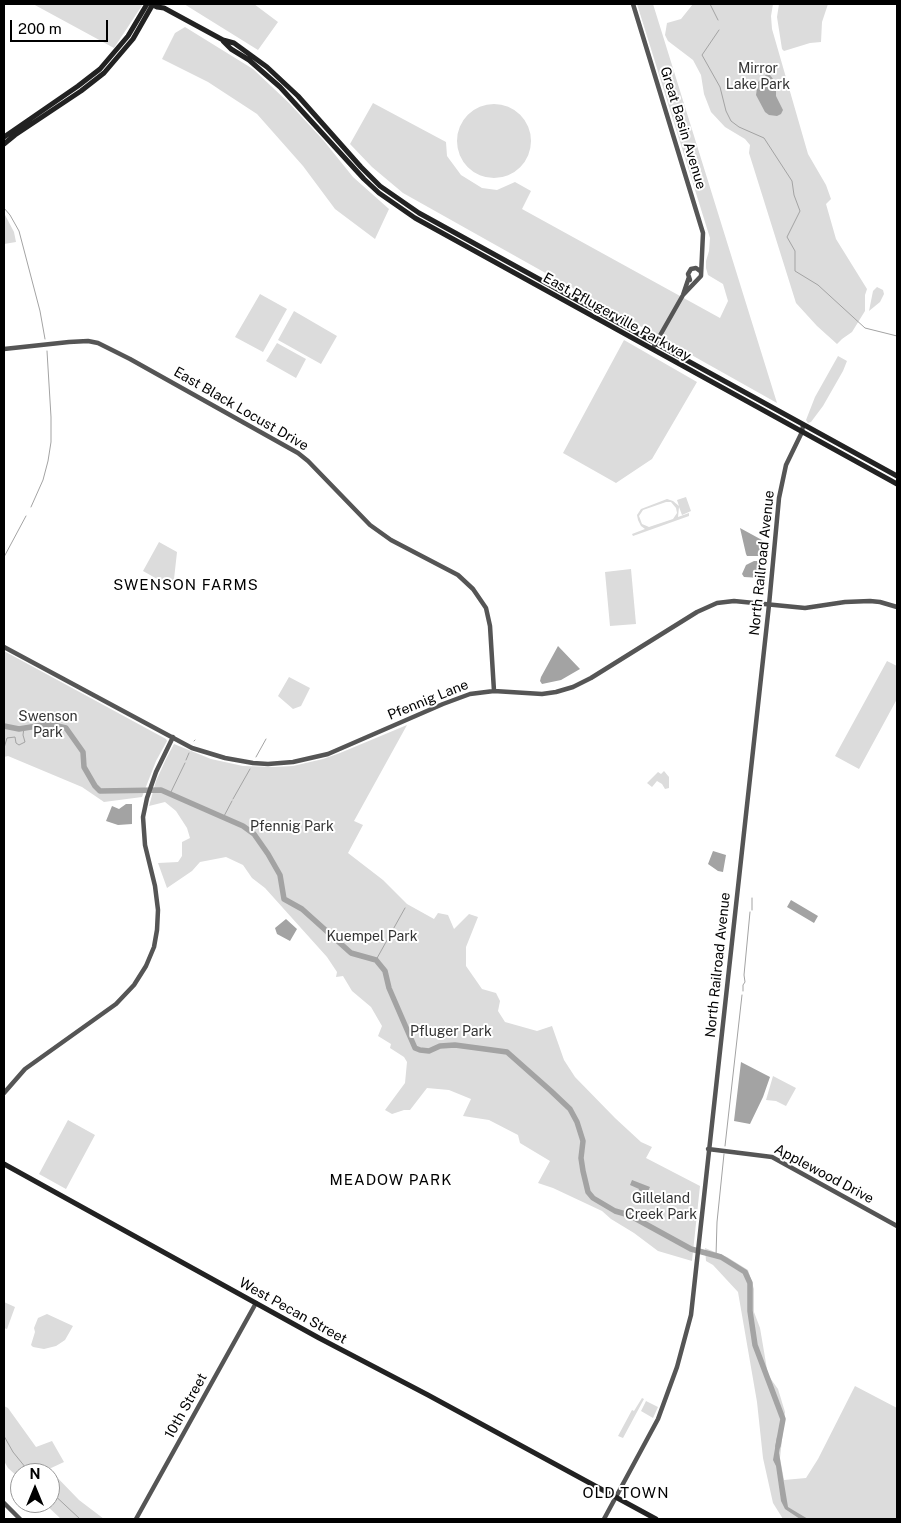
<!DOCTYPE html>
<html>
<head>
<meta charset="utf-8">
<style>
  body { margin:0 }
  #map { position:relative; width:901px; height:1523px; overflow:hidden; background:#fff; font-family:"Public Sans",sans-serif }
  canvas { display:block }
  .frame { position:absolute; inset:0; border:5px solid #000; pointer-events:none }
  .north { position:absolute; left:10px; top:1463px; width:50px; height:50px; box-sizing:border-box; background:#fff; border:1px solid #999; border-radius:50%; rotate:0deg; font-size:14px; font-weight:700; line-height:20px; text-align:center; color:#000 }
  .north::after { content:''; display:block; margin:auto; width:18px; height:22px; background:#000; clip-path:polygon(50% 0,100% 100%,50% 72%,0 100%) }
  .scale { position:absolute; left:10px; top:20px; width:98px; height:22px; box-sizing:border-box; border:2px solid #000; border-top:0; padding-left:6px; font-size:15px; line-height:18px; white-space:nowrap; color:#000; -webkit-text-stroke:4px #fff; paint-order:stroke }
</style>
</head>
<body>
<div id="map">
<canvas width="901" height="1523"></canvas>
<div class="frame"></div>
<div class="north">N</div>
<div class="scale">200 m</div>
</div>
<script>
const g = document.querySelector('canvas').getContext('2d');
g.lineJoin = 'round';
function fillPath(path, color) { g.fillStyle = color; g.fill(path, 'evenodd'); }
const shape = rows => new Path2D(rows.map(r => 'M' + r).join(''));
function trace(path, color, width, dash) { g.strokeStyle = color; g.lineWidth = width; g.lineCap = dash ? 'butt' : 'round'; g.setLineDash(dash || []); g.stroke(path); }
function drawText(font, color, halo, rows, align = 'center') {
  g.font = font + ' "Public Sans",sans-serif'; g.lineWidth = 4; g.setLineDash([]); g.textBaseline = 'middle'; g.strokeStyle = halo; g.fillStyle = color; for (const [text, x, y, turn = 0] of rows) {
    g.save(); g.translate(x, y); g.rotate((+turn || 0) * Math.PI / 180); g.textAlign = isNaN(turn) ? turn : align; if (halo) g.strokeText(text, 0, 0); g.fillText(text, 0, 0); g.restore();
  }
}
fillPath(shape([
  [33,4,143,4,114,48],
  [184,4,254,4,278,22,258,50],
  [637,4,653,4,777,403,403,193,372,167,350,144,373,103,446,142,447,156,461,175,482,188,497,190,515,182,531,191,522,209,720,318,728,301,723,284,708,275,706,268,706,261,709,251,710,238],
  [693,4,773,4,771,16,772,29,808,154,826,185,831,199,826,204,836,239,867,289,865,295,865,311,852,332,842,339,837,344,817,326,796,303,749,153,750,145,745,139,725,127,711,112,704,94,701,75,693,60,668,41,665,35,667,23,681,19],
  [779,4,828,4,822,22,821,42,810,43,784,51,782,49,777,17],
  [185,27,253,69,289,103,324,141,353,177,389,209,375,239,335,209,303,166,257,114,208,82,162,59,175,33],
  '457 141a37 37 0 1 1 74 0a37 37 0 1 1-74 0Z',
  [4,213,14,232,16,242,4,244],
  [877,287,883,290,884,294,880,302,869,311,873,291],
  [260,294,287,309,263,352,235,337],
  [294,311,337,336,321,364,278,340],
  [624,340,697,382,652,459,616,483,563,453],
  [277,343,306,359,296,378,266,361],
  [838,356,847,361,843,371,823,406,811,422,808,423,806,420,815,397],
  [686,497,691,511,682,515,679,507,678,517,689,513,689,516,633,536,632,534,645,529,641,526,638,520,637,515,641,509,667,499,673,501,679,506,677,500],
  [666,502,671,502,676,508,677,513,673,519,649,527,642,524,639,516,643,510],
  [159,542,177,552,173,588,143,571],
  [631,569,636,624,610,626,605,572],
  [4,651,166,739,167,741,156,761,142,797,104,802,82,787,8,756,4,757],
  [887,661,897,666,897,699,859,769,835,756],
  [289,677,310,688,301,706,293,709,278,696],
  [407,725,354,821,363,825,348,853,383,880,407,904,434,919,438,913,448,915,454,929,469,914,478,917,466,947,466,966,482,989,496,993,500,1001,498,1011,505,1022,537,1031,552,1026,564,1060,575,1077,615,1118,641,1142,652,1147,646,1158,700,1186,692,1261,658,1251,634,1233,611,1219,602,1211,553,1188,538,1183,550,1161,520,1143,518,1135,489,1120,463,1116,471,1099,449,1090,427,1088,410,1110,404,1110,392,1114,385,1110,405,1083,407,1062,404,1057,390,1048,391,1044,378,1036,382,1026,371,1007,352,991,343,976,336,977,337,972,327,957,265,888,252,878,243,865,226,857,200,862,192,871,167,888,158,863,178,862,182,856,182,842,190,838,187,828,176,811,165,802,149,806,156,781,166,759,174,744,211,759,243,766,275,767,293,766,323,759,340,753],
  [664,771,669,777,669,788,665,789,662,784,657,781,652,787,647,783,658,772,661,774],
  [773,1076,796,1088,786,1106,776,1101,766,1100],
  [68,1120,95,1135,66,1189,39,1174],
  [705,1248,727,1257,748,1270,754,1289,754,1312,760,1328,768,1375,778,1389,785,1412,780,1458,784,1480,806,1478,818,1459,855,1386,897,1408,897,1519,783,1519,773,1503,763,1458,757,1402,738,1292,713,1265,706,1261],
  [4,1302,15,1307,7,1329,4,1328],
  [47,1314,73,1326,65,1340,56,1346,44,1349,33,1347,31,1345,35,1332,34,1328,38,1318],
  [642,1398,644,1399,623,1438,618,1436,632,1410,634,1411],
  [646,1401,658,1407,653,1418,641,1411],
  [4,1406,8,1408,36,1447,52,1441,64,1462,49,1469,79,1500,104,1519,61,1519,44,1503,50,1503,50,1473,20,1473,20,1479,8,1468,4,1461]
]), '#dcdcdc');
fillPath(shape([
  [767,74,770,75,773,79,776,89,776,96,783,110,781,114,777,116,769,115,765,112,756,95,758,82],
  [740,528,762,540,764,554,762,556,747,556,746,554],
  [754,561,761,561,763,563,762,578,744,577,742,574,746,565],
  [558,646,580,669,561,680,542,684,540,681,541,677],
  [126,804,132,804,132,824,118,825,106,821,112,806,119,809],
  [713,851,726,855,723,872,718,871,708,864],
  [791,900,818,916,814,923,787,907],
  [286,919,297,929,290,941,277,934,275,928],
  [741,1062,770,1077,763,1097,750,1124,734,1121],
  [632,1180,650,1187,645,1198,637,1195,639,1189,630,1185],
  [777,1437,781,1440,779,1453,788,1507,808,1519,800,1519,785,1509,781,1501,776,1466,773,1460]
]), '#a3a3a3');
trace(shape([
  [710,4,718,20],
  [719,30,702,55,720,87,726,111,731,121,739,127,764,138,792,181,794,195,800,211,787,237,795,251,795,271,818,285,865,328,897,336],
  [4,208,10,215,19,231,40,311,45,339],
  [31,507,43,480,48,461,51,442,51,417,47,351],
  [4,557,26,516],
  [194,741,195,740],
  [4,748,7,738,15,737,16,743,19,745,25,742,23,735,24,728],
  [256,757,266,739],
  [186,760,189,753],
  [170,794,185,763],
  [233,799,250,769],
  [223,818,232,801],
  [752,898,752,910],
  [376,960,405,908],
  [743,991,743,985,745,982,744,975,750,912],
  [725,1146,742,995],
  [716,1256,717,1222,724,1154],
  [4,1436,13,1452,30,1473],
  [50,1491,80,1519]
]), '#a3a3a3', 1);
trace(shape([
  [4,726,19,729,49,724,66,728,83,752,84,767,95,786,100,791,161,790,243,826,254,834,268,854,280,875,284,899,302,909,351,953,376,960,385,971,389,988,415,1048,420,1050,429,1051,440,1046,455,1045,507,1052,551,1091,570,1109,577,1122,583,1141,581,1158,583,1171,588,1192,593,1198,615,1211,629,1215,691,1249,721,1257,745,1272,750,1283,750,1311,755,1345,783,1419,778,1446]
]), '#a3a3a3', 5.5);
trace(shape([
  [633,4,703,233,701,276,683,295],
  [690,280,688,274,691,269,696,268,700,271],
  [654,346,683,295,689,277],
  [4,349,69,342,88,341,98,343,130,359,298,453,308,461,370,525,391,540,458,575,473,589,486,608,490,626,494,691],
  [4,647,192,748,225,758,253,763,268,764,293,762,328,754,443,704,470,694,494,691,542,694,556,692,573,687,591,678,697,612,717,603,734,601,805,608,845,602,870,601,880,602,897,607],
  [4,1093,25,1069,116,1004,134,985,146,966,154,947,157,930,158,910,155,886,145,845,143,817,147,798,156,772,173,737],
  [708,1149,772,1157,897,1226],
  [4,1503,20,1519],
  [136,1519,256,1303],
  [604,1519,658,1419,677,1367,691,1315,769,605,779,498,786,465,802,432,803,425]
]), '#555', 4.5);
trace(shape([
  [151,4,157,7,164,8,223,40,234,43,267,67,298,96,361,167,380,186,419,213,897,476],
  [223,41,231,49,249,60,280,87,364,179,379,193,415,218,897,484],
  [4,137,78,86,100,69,128,36,147,4],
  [4,144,15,135,81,91,104,73,133,39,153,4],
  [4,1164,319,1338,428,1395,656,1519]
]), '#222', 5);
drawText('14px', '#333', '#fff', [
  ["Mirror",758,69],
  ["Lake Park",758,85],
  ["Swenson",48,717],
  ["Park",48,733],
  ["Pfennig Park",292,827],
  ["Kuempel Park",372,937],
  ["Pfluger Park",451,1032],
  ["Gilleland",661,1199],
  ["Creek Park",661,1215]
]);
drawText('14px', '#000', '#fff', [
  ["Great Basin Avenue",683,128,73],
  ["East Pflugerville Parkway",617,317,29],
  ["East Black Locust Drive",241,409,30],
  ["North Railroad Avenue",762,563,-84],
  ["Pfennig Lane",428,700,-22],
  ["North Railroad Avenue",718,965,-84],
  ["Applewood Drive",824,1174,28],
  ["West Pecan Street",293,1311,29],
  ["10th Street",186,1406,-61]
]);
g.letterSpacing = '1px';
drawText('15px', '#000', '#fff', [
  ["SWENSON FARMS",186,585],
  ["MEADOW PARK",391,1180],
  ["OLD TOWN",626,1493]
]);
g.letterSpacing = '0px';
</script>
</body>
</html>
